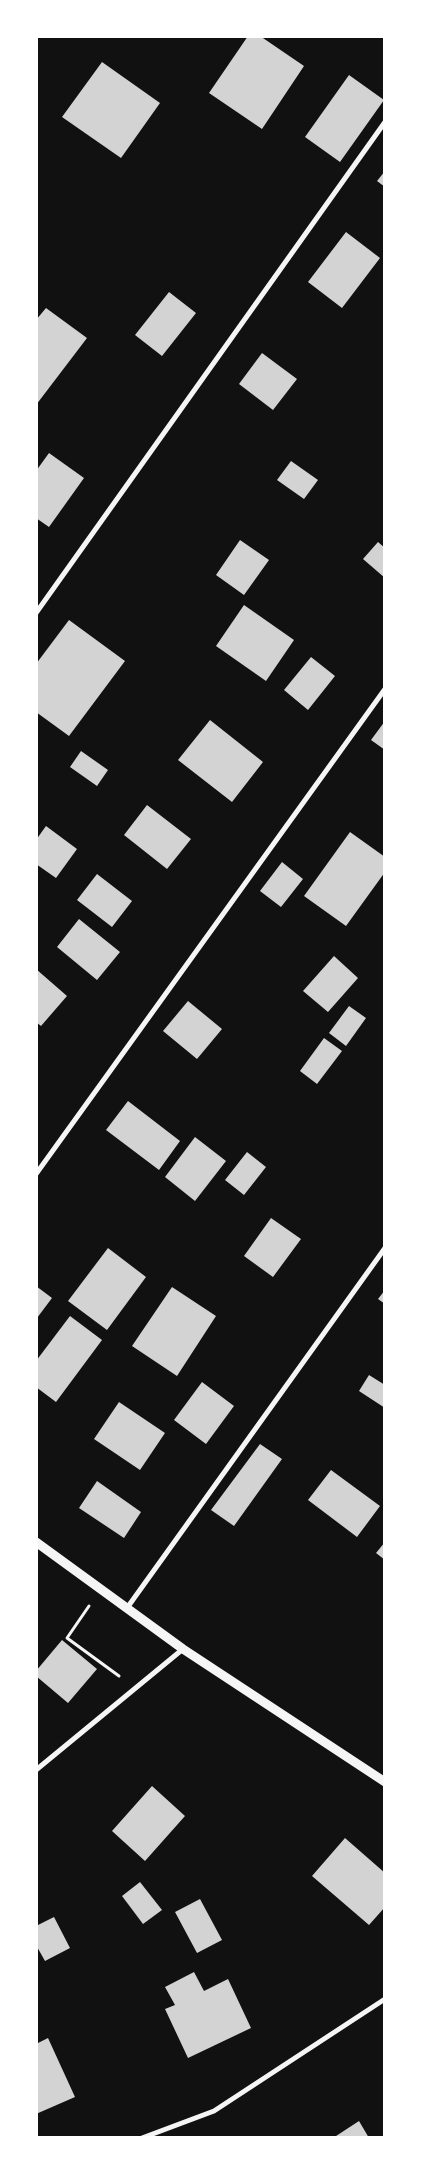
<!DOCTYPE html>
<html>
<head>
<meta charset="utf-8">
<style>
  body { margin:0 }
  #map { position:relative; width:421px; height:2174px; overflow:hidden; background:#111; font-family:Manrope,sans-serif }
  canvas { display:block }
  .frame { position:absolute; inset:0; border:38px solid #fff; pointer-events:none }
</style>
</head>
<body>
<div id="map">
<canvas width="421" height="2174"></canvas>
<div class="frame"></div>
</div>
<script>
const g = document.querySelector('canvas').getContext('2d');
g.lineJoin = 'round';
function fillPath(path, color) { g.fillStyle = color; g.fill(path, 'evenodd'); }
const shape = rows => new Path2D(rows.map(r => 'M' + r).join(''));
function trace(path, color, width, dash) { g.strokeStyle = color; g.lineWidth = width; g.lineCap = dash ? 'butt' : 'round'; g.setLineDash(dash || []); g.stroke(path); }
fillPath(shape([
  [248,36,260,36,304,66,262,129,209,93],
  [102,62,160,103,121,158,62,117],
  [349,75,384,100,340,162,305,137],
  [385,171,385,187,377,181],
  [346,232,380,258,342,308,308,282],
  [169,292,196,313,162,356,135,335],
  [46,308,87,338,36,405,36,320],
  [262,353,297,379,273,410,239,384],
  [49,453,84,478,49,527,36,518,36,471],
  [291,461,318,480,304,499,277,480],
  [240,540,269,560,244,595,216,575],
  [378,542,385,548,385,578,363,559],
  [244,605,294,640,266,681,216,646],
  [69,620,125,661,69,736,36,712,36,664],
  [311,657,335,676,308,710,284,690],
  [210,720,263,762,232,802,178,760],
  [385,721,385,750,371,740],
  [81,751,108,770,97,786,70,767],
  [147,805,191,839,167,869,124,835],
  [46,826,77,849,56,878,36,864,36,840],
  [350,832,385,857,385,872,346,926,304,896],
  [282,862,303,879,281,907,260,891],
  [97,874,132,901,112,927,77,900],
  [79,919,120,952,97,980,57,947],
  [334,956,358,978,328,1012,303,991],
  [36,969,67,996,41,1026,36,1022],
  [188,1001,222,1029,197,1059,163,1031],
  [349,1006,366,1018,346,1046,329,1033],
  [324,1038,342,1051,317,1084,300,1071],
  [128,1101,180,1141,159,1170,106,1130],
  [195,1137,226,1161,195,1201,165,1177],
  [247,1152,266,1167,244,1195,225,1180],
  [271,1218,301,1239,273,1277,244,1256],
  [108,1248,146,1277,107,1330,68,1301],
  [36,1286,52,1298,37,1318,36,1317],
  [172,1287,216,1316,177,1376,132,1346],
  [385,1290,385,1304,378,1299],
  [70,1316,102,1340,56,1402,36,1387,36,1361],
  [369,1375,385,1385,385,1408,359,1391],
  [202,1382,234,1406,206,1444,174,1420],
  [119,1402,165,1433,140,1470,94,1439],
  [260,1444,282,1459,234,1526,211,1510],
  [331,1470,380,1506,357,1537,308,1500],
  [97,1481,141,1512,124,1538,79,1508],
  [385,1542,385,1560,376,1553],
  [62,1640,97,1669,68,1703,36,1676,36,1671],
  [152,1786,185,1816,145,1861,112,1831],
  [345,1838,385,1873,385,1907,369,1925,312,1876],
  [140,1882,162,1910,143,1924,122,1896],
  [200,1899,222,1940,197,1953,175,1912],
  [54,1917,70,1948,45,1961,36,1945,36,1926],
  [194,1972,204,1991,228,1979,251,2028,188,2058,165,2009,175,2005,165,1987],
  [48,2038,75,2097,36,2114,36,2044],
  [359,2121,369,2138,333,2138]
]), '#d3d3d3');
trace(shape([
  [89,1606,67,1638,119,1676]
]), '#f5f5f5', 3);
trace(shape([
  [36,613,385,122],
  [36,1174,385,689],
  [127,1608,385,1248],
  [36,1770,183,1649],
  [142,2138,214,2111,385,1999]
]), '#f5f5f5', 5);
trace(shape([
  [36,1542,183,1649,385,1782]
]), '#f5f5f5', 9);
</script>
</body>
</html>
